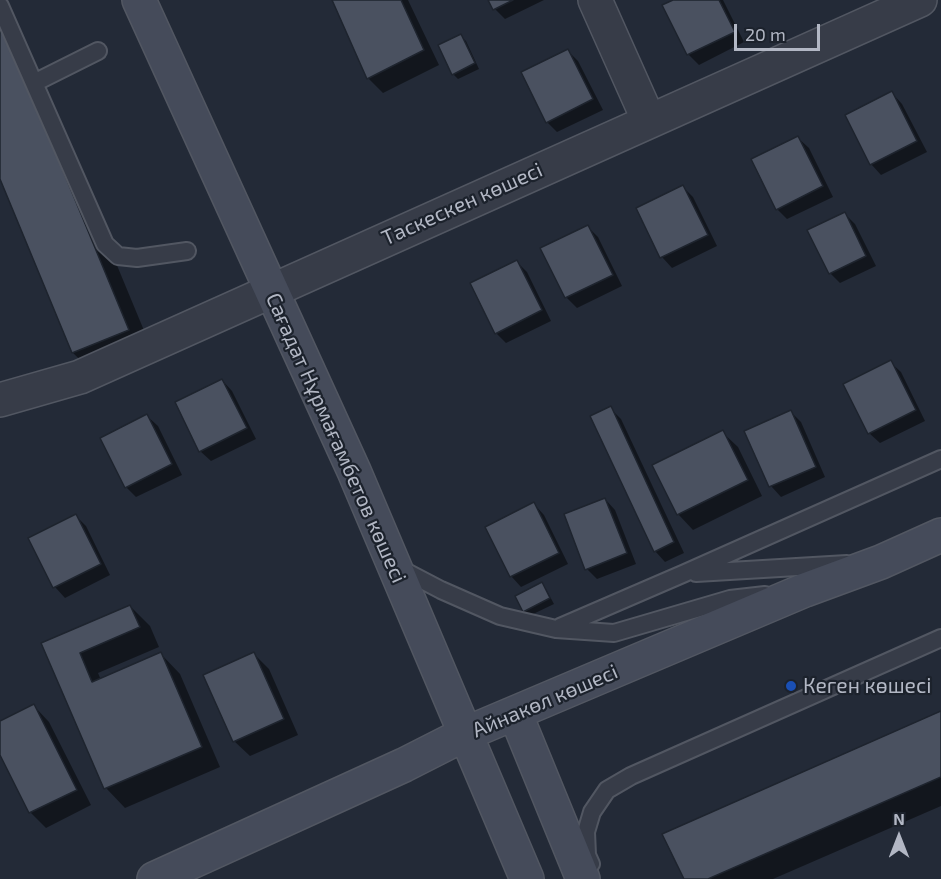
<!DOCTYPE html>
<html>
<head>
<meta charset="utf-8">
<style>
  body { margin:0 }
  #map { position:relative; width:941px; height:879px; overflow:hidden; background:#232a37; font-family:"Exo 2",sans-serif }
  canvas { display:block }
  .north { position:absolute; left:869px; top:807px; width:60px; height:60px; -webkit-text-stroke:4px #1c222c; paint-order:stroke; rotate:0deg; font-size:16px; font-weight:700; line-height:24px; text-align:center; color:#b2b7c4 }
  .north::after { content:''; display:block; margin:auto; width:21px; height:27px; background:#b2b7c4; clip-path:polygon(50% 0,100% 100%,50% 72%,0 100%) }
  .scale { position:absolute; left:734px; top:24px; width:86px; height:27px; box-sizing:border-box; border:3px solid #b2b7c4; border-top:0; padding-left:8px; font-size:18px; line-height:21px; white-space:nowrap; color:#b2b7c4; -webkit-text-stroke:4px #1c222c; paint-order:stroke }
</style>
</head>
<body>
<div id="map">
<canvas width="941" height="879"></canvas>
<div class="north">N</div>
<div class="scale">20 m</div>
</div>
<script>
const g = document.querySelector('canvas').getContext('2d');
g.lineJoin = 'round';
function fillPath(path, color) { g.fillStyle = color; g.fill(path, 'evenodd'); }
const shape = rows => new Path2D(rows.map(r => 'M' + r).join(''));
function trace(path, color, width, dash) { g.strokeStyle = color; g.lineWidth = width; g.lineCap = dash ? 'butt' : 'round'; g.setLineDash(dash || []); g.stroke(path); }
function drawText(font, color, halo, rows, align = 'center') {
  g.font = font + ' "Exo 2",sans-serif'; g.lineWidth = 4.5; g.setLineDash([]); g.textBaseline = 'middle'; g.strokeStyle = halo; g.fillStyle = color; for (const [text, x, y, turn = 0] of rows) {
    g.save(); g.translate(x, y); g.rotate((+turn || 0) * Math.PI / 180); g.textAlign = isNaN(turn) ? turn : align; if (halo) g.strokeText(text, 0, 0); g.fillText(text, 0, 0); g.restore();
  }
}
fillPath(shape([
  [0,0,7,0,155,357,100,379,73,353,0,175],
  [333,0,408,0,439,65,383,93,368,78],
  [490,0,544,0,505,19,495,9],
  [676,0,723,0,744,42,699,65,688,54,664,6],
  [461,36,466,41,479,69,458,79,453,74],
  [568,51,578,61,603,110,557,132,547,122],
  [892,93,902,104,927,152,881,175,871,164],
  [798,138,809,148,833,197,787,219,777,209],
  [683,187,693,197,717,246,672,268,662,257,638,209],
  [844,213,855,224,876,266,840,283,830,273],
  [588,227,598,237,622,286,577,308,566,297],
  [517,262,527,272,551,321,506,343,496,333],
  [890,362,901,372,925,421,880,443,869,433],
  [222,380,232,391,256,439,211,461,200,451],
  [610,408,621,419,684,553,665,562,655,551],
  [791,412,801,422,825,477,781,497,771,486,746,432],
  [147,416,158,426,182,475,136,497,126,487],
  [722,432,738,447,762,496,693,530,678,514],
  [605,499,615,510,636,564,597,579,587,569],
  [534,504,544,515,568,564,521,587,511,576],
  [76,516,86,526,110,575,65,598,55,587,30,539],
  [542,584,546,589,554,604,529,616,524,611],
  [130,606,150,626,159,647,98,673,101,680,161,654,180,674,220,767,125,808,106,788,43,644],
  [254,654,269,669,298,735,250,756,234,741],
  [34,706,49,722,91,805,46,828,30,812,0,751,0,723],
  [941,712,941,806,773,879,686,879]
]), '#0007');
const building = shape([
  [332,0,401,0,424,50,367,79,332,0],
  [488,0,513,0,493,10,488,0],
  [673,0,719,0,735,32,687,55,662,5,673,0],
  [0,18,129,330,72,353,0,179,0,18],
  [461,34,475,63,452,75,438,45,461,34],
  [568,49,593,99,546,123,521,72,568,49],
  [892,91,917,141,870,165,845,115,892,91],
  [798,136,823,186,776,210,751,159,798,136],
  [683,185,708,235,660,258,636,208,683,185],
  [845,212,866,256,829,274,807,230,845,212],
  [588,225,613,275,565,298,540,248,588,225],
  [517,260,542,310,495,334,470,283,517,260],
  [891,360,916,410,868,434,843,384,891,360],
  [222,379,247,428,199,452,175,402,222,379],
  [611,406,674,542,654,552,590,416,611,406],
  [791,410,816,467,769,487,744,431,791,410],
  [147,414,172,464,125,488,100,438,147,414],
  [723,430,748,480,677,515,652,465,723,430],
  [605,498,627,553,585,570,564,514,605,498],
  [534,502,559,553,510,577,485,527,534,502],
  [76,514,101,564,53,588,28,538,76,514],
  [542,582,550,598,523,612,515,596,542,582],
  [130,605,140,627,80,653,92,682,161,652,202,747,104,789,41,643,130,605],
  [254,652,284,719,233,742,203,675,254,652],
  [34,704,77,790,29,813,0,755,0,721,34,704],
  [941,711,941,777,708,879,684,879,662,834,941,711]
]);
fillPath(building, '#4a5160');
trace(building, '#1e242e', 1.5);
const lane = shape([
  [0,6,105,244,118,256,137,258,187,251],
  [34,83,98,51],
  [397,567,441,590,500,616,556,629,614,633,730,599,765,595],
  [696,573,847,564],
  [560,627,685,573,941,459],
  [591,864,587,855,586,832,592,812,607,790,631,776,941,638]
]);
const street = shape([
  [595,0,649,121],
  [0,400,80,377,920,0]
]);
const secondary = shape([
  [139,0,354,471,527,879],
  [515,713,583,879],
  [154,879,404,765,465,734,805,590,881,562,941,535]
]);
trace(lane, '#525762', 20);
trace(street, '#525762', 36);
trace(secondary, '#525762', 36);
trace(lane, '#373c48', 16);
trace(street, '#373c48', 33);
trace(secondary, '#454b5a', 33);
for (const [x, y, r, color] of [
  [791,686,6,"#1a4fb4"]
]) { const dot = new Path2D(); dot.arc(x, y, r, 0, 2 * Math.PI); g.fillStyle = color; g.fill(dot); trace(dot, '#1c222c', 2); }
drawText('21px', '#b2b7c4', '#1c222c', [
  ["Таскескен көшесі",462,204,-24],
  ["Сағадат Нұрмағамбетов көшесі",336,438,66],
  ["Айнакөл көшесі",545,701,-23]
]);
drawText('21px', '#b2b7c4', '#1c222c', [
  ["Кеген көшесі",803,686]
], 'left');
</script>
</body>
</html>
